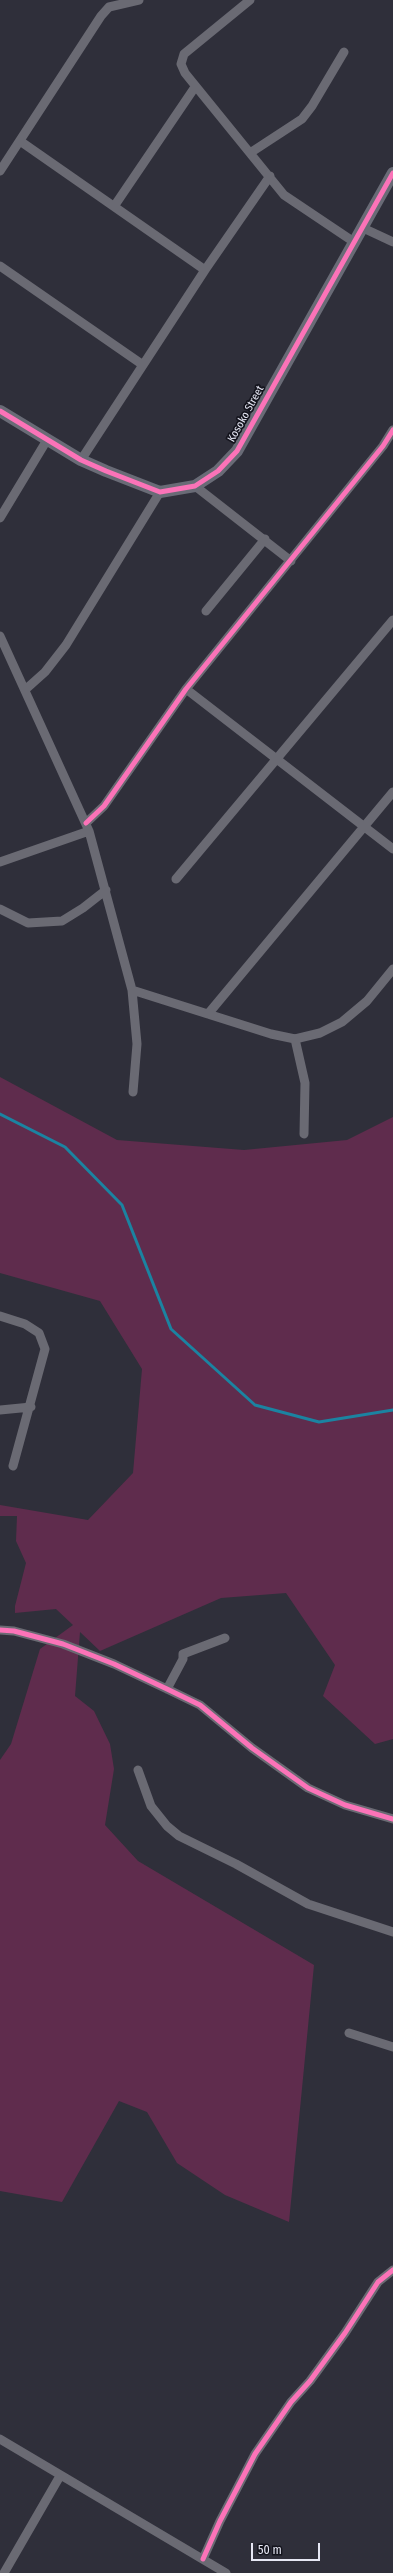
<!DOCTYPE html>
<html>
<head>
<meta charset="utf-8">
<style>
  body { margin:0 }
  #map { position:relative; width:393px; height:2573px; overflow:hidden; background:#2f2f3a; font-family:"Fira Sans Condensed",sans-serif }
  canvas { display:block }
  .scale { position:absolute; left:251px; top:2543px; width:69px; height:18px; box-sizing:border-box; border:2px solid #e6e7f4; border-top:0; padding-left:5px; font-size:12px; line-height:14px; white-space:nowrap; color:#e6e7f4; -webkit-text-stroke:3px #14141d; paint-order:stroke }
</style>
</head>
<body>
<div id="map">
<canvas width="393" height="2573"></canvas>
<div class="scale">50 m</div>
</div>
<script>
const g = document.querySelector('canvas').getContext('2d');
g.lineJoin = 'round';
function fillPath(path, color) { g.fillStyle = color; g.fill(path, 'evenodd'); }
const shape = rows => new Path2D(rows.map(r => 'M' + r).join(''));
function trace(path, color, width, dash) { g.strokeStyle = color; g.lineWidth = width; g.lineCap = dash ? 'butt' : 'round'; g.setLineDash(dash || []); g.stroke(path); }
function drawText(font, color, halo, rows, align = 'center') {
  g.font = font + ' "Fira Sans Condensed",sans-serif'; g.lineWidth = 3.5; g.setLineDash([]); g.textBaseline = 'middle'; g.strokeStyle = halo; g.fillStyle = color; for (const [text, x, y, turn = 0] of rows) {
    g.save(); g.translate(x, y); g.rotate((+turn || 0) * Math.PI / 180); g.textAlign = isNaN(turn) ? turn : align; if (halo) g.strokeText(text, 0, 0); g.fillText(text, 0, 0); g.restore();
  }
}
fillPath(shape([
  [0,1077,117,1140,244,1150,347,1140,393,1117,393,1739,375,1744,323,1696,335,1665,286,1593,221,1598,100,1651,80,1632,75,1696,94,1711,110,1744,114,1769,105,1825,138,1861,314,1965,289,2222,225,2195,177,2163,147,2112,119,2101,62,2202,0,2191,0,1760,11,1744,40,1649,73,1625,56,1609,15,1613,15,1606,26,1563,16,1541,17,1516,0,1516,0,1505,88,1520,133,1473,142,1369,100,1301,0,1273]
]), '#5f2c4d');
trace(shape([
  [0,1114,65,1147,122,1205,171,1329,255,1405,319,1422,393,1410]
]), '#1b83a1', 3);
trace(shape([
  [250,0,184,54,181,64,185,73,284,195,354,242],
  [20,141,205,270],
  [250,153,302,119,312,106,344,52],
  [0,171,101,16,109,7,139,0],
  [115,205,195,87],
  [363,228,393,242],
  [0,266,143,365],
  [81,460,205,270,270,176],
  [195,486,291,561],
  [0,518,47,440],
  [206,611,265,539],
  [0,636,89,831,132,990,137,1044,133,1092],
  [26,689,45,672,66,645,160,492],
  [186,689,393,849],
  [86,823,104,806,186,689,383,446,393,430],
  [0,862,89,831],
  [176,879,393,620],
  [0,909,28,923,62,921,83,908,106,890],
  [132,990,271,1034,295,1039,320,1033,342,1022,367,1001,393,969],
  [208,1014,393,792],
  [295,1039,305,1083,304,1134],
  [0,1316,25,1324,39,1333,45,1349,13,1466],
  [0,1410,31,1407],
  [0,1630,14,1631,63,1644,114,1664,167,1689,200,1705,252,1748,308,1788,345,1805,393,1819],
  [167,1689,183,1659,183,1654,225,1638],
  [138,1770,151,1806,167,1826,179,1836,236,1864,308,1904,393,1932],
  [349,2033,393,2047],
  [0,2439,226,2573],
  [203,2559,220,2521,255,2454,291,2402,310,2381,345,2333,378,2282,393,2270],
  [4,2573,60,2476]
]), '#6a6a73', 9);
trace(shape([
  [0,411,81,460,106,471,160,492,195,486,218,471,237,451,393,173]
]), '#696b76', 12);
trace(shape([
  [0,411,81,460,106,471,160,492,195,486,218,471,237,451,393,173],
  [86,823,104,806,186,689,383,446,393,430],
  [0,1630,14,1631,63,1644,114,1664,167,1689,200,1705,252,1748,308,1788,345,1805,393,1819],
  [203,2559,220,2521,255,2454,291,2402,310,2381,345,2333,378,2282,393,2270]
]), '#fb73b8', 5);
drawText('11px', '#e6e7f4', '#14141d', [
  ["Kosoko Street",246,414,-61]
]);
</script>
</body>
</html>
